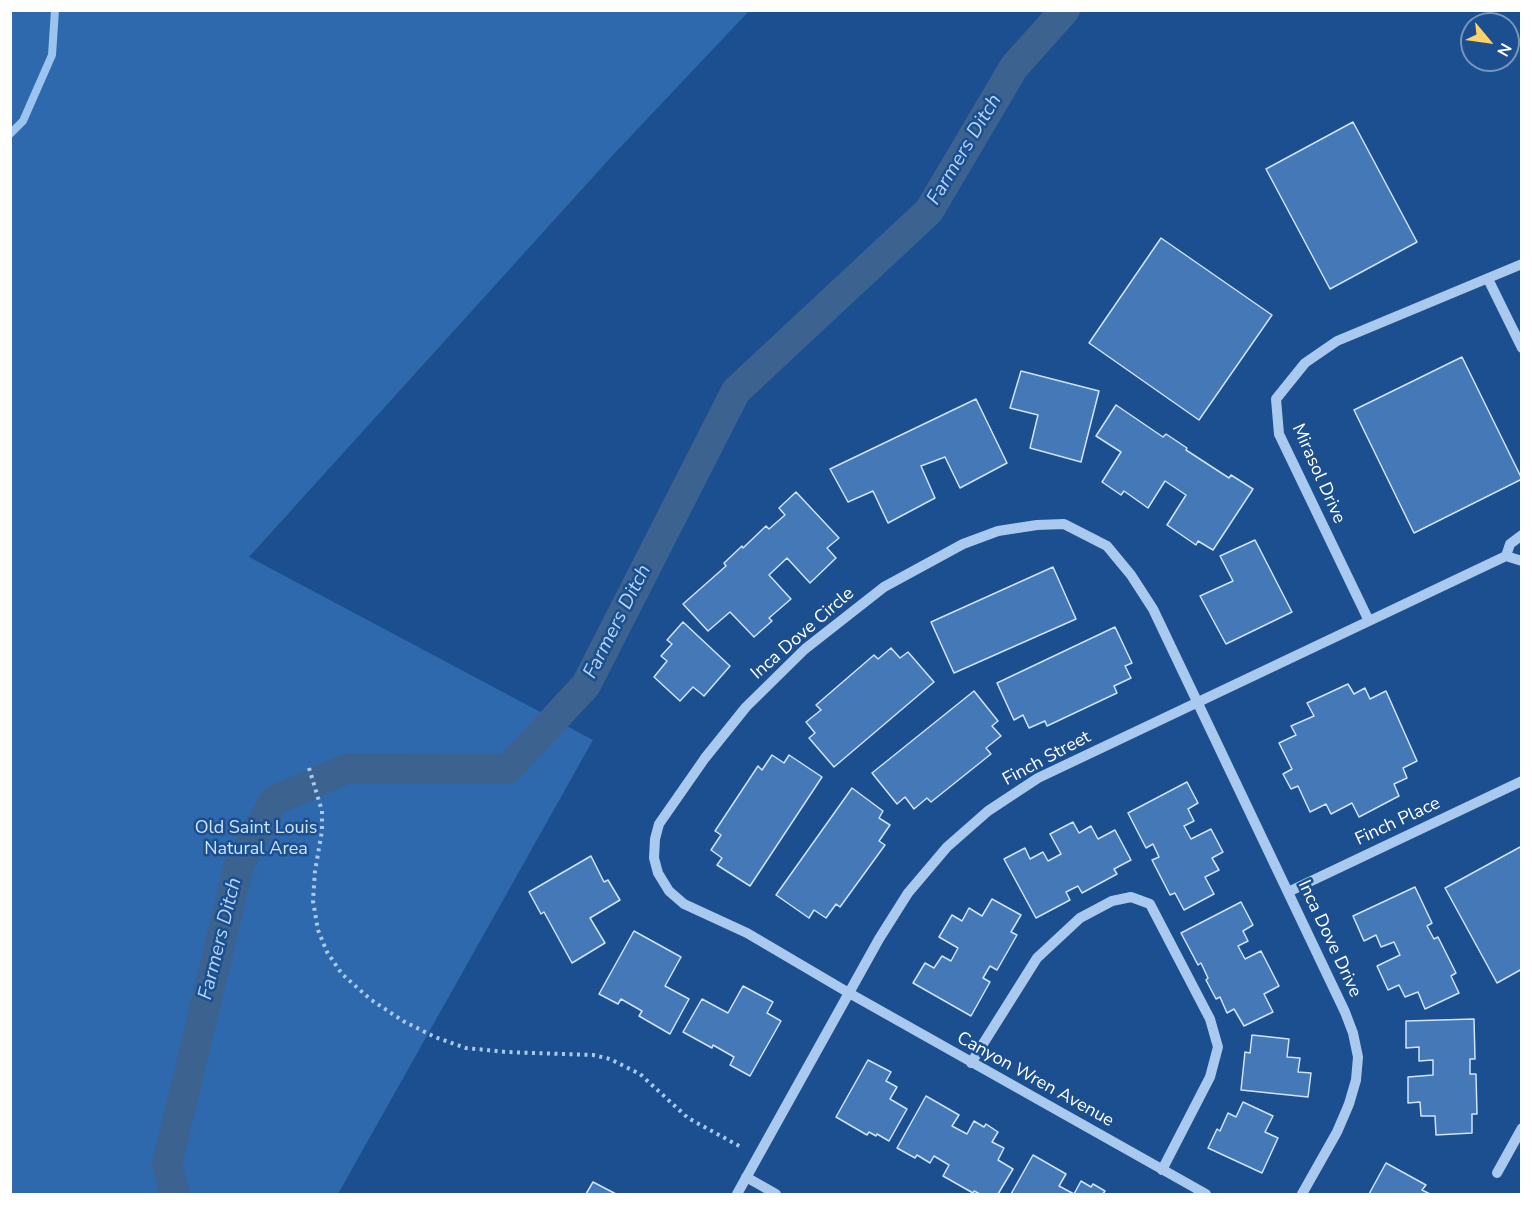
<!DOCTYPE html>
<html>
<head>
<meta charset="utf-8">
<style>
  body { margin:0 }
  #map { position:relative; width:1532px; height:1205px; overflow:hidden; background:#1b4f8f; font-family:"Nunito Sans",sans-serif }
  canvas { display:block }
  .frame { position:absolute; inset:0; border:12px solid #fff; pointer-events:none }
  .north { position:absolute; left:1460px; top:12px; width:60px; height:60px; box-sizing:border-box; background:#1b4f8f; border:2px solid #7695bc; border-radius:50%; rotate:119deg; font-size:16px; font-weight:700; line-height:24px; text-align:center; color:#fff }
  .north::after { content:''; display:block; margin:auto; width:21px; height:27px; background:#ffd166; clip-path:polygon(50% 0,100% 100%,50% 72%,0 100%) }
</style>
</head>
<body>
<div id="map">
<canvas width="1532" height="1205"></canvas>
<div class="frame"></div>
<div class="north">N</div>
</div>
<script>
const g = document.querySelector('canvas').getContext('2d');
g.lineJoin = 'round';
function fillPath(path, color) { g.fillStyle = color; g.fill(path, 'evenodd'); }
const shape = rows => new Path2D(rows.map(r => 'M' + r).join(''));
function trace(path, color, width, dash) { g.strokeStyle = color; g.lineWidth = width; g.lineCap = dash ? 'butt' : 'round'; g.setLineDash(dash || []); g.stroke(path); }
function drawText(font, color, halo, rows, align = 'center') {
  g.font = font + ' "Nunito Sans",sans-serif'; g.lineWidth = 5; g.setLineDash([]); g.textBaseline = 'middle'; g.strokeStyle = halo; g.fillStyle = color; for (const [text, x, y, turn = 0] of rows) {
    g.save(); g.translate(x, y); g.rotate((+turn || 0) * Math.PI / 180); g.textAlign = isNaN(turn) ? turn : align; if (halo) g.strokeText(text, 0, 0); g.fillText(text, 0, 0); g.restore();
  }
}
fillPath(shape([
  [10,11,749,11,613,155,249,557,593,740,338,1194,11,1194]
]), '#2e69ad');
trace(shape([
  [10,134,23,121,52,55,55,10]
]), '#9cc4f0', 8);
trace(shape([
  [175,1194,167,1164,239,865,274,801,348,768,508,769,586,685,736,391,929,211,1014,67,1065,10]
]), '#3c6290', 30);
const building = shape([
  [1353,122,1417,242,1330,289,1266,169,1353,122],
  [1161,238,1272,315,1199,420,1089,343,1161,238],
  [1462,357,1522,479,1414,533,1354,410,1462,357],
  [1021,371,1099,391,1081,462,1030,448,1038,415,1010,408,1021,371],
  [976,399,1007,463,960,488,945,457,921,466,935,498,888,523,873,491,848,502,830,469,976,399],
  [1116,405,1163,437,1166,434,1187,448,1186,450,1229,478,1231,475,1253,489,1213,550,1198,541,1196,545,1167,525,1186,495,1165,481,1148,508,1124,491,1121,495,1102,482,1121,452,1096,436,1116,405],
  [796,492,839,538,827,548,836,558,810,583,787,558,769,575,791,599,769,618,772,621,754,637,730,612,708,631,683,604,726,566,724,563,742,546,743,548,766,526,769,529,785,515,779,508,796,492],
  [1255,540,1292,612,1226,644,1200,596,1233,581,1220,556,1255,540],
  [1053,567,1076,619,954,673,931,622,1053,567],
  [683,622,730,666,704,696,693,687,680,701,654,677,667,661,661,656,672,644,667,640,683,622],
  [1115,627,1132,663,1125,666,1131,678,1114,686,1117,693,1047,726,1045,721,1029,728,1023,715,1014,720,997,683,1115,627],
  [891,648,900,658,908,652,934,682,834,767,809,738,815,733,806,722,821,710,816,705,874,655,878,659,891,648],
  [1348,684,1354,694,1365,688,1370,699,1386,691,1417,761,1403,768,1407,778,1394,784,1399,796,1359,817,1352,803,1331,814,1326,804,1310,812,1298,786,1291,789,1283,774,1292,769,1279,743,1296,735,1291,726,1314,716,1307,703,1348,684],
  [974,691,998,721,992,726,1001,736,986,748,991,754,931,802,927,798,914,809,905,797,897,804,872,773,974,691],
  [772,755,784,763,789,755,822,777,750,886,717,865,722,858,711,850,721,835,715,831,758,766,762,770,772,755],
  [1187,782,1198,803,1188,809,1194,821,1184,826,1191,839,1211,829,1223,852,1212,858,1219,870,1205,877,1214,894,1184,910,1175,893,1170,895,1152,860,1159,857,1153,844,1146,848,1128,813,1187,782],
  [852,788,883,811,879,818,890,825,879,841,885,845,840,907,836,904,826,918,814,910,809,918,776,895,852,788],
  [1073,822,1079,833,1091,826,1098,839,1115,830,1131,860,1114,869,1117,874,1082,893,1078,886,1066,892,1070,900,1036,918,1004,859,1025,848,1030,859,1043,852,1048,861,1061,854,1050,834,1073,822],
  [1522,846,1522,969,1497,983,1445,888,1522,846],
  [591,856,604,882,608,880,620,900,590,918,605,943,572,963,544,912,541,914,529,892,591,856],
  [1415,887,1432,923,1427,926,1434,939,1438,937,1456,973,1451,976,1459,993,1425,1009,1418,992,1405,997,1399,985,1388,990,1377,966,1400,955,1394,942,1381,947,1376,935,1364,941,1353,916,1415,887],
  [992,899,1021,915,1011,932,1017,935,997,970,990,966,983,978,990,982,971,1016,913,983,925,963,934,968,942,956,951,961,958,948,939,937,952,915,962,921,969,908,982,916,992,899],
  [1241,902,1253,925,1243,931,1248,941,1238,946,1245,959,1261,951,1279,986,1264,994,1273,1012,1244,1026,1234,1009,1227,1013,1220,997,1216,999,1206,980,1208,978,1201,963,1198,965,1181,933,1241,902],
  [634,931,681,957,665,986,689,999,670,1034,639,1016,642,1011,621,999,618,1004,599,994,634,931],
  [743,986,773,1002,767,1013,781,1021,750,1076,730,1065,734,1057,713,1045,712,1048,683,1032,702,999,728,1013,743,986],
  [1474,1019,1475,1059,1470,1059,1470,1074,1476,1074,1477,1114,1472,1114,1472,1133,1436,1135,1435,1116,1421,1116,1420,1102,1408,1103,1408,1077,1433,1075,1433,1060,1419,1061,1419,1047,1406,1048,1406,1021,1474,1019],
  [1252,1035,1289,1039,1287,1057,1300,1058,1298,1072,1311,1073,1308,1097,1241,1090,1245,1052,1250,1053,1252,1035],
  [868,1060,891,1072,886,1081,897,1087,890,1099,907,1109,889,1141,877,1134,876,1136,869,1132,867,1135,836,1117,868,1060],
  [926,1096,959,1115,952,1126,967,1134,974,1121,984,1127,986,1124,998,1132,992,1142,1004,1148,998,1160,1013,1169,998,1194,980,1194,974,1191,973,1193,943,1176,949,1165,934,1156,930,1163,917,1155,915,1158,897,1148,926,1096],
  [1243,1102,1273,1116,1265,1132,1278,1138,1262,1173,1208,1148,1217,1129,1220,1131,1228,1113,1236,1117,1243,1102],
  [1033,1155,1066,1174,1059,1186,1074,1194,1081,1181,1091,1187,1093,1184,1105,1191,1103,1194,1011,1194,1033,1155],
  [1386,1163,1426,1185,1422,1190,1430,1194,1369,1194,1386,1163],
  [593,1182,616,1194,586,1194,593,1182]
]);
fillPath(building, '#4478b7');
trace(building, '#cfe3fa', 1.5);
trace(shape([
  [309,768,322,811,322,831,315,871,313,901,318,930,327,952,342,974,370,999,403,1021,435,1037,466,1048,506,1052,593,1055,610,1059,640,1074,688,1118,741,1147]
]), '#a9c9ee', 4, [3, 4.5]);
trace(shape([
  [1488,279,1522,348],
  [1506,556,1510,544,1522,535],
  [1369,621,1279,434,1276,399,1305,363,1337,341,1522,264],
  [1288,892,1522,781],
  [971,1063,1037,958,1080,918,1112,901,1131,897,1150,904,1210,1019,1218,1047,1210,1077,1162,1170],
  [1497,1173,1522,1128],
  [746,1177,776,1194],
  [737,1194,879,939,908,893,947,847,988,811,1038,778,1506,556,1522,561],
  [1206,1194,849,993,747,933,684,904,669,891,658,873,654,858,655,839,659,824,705,758,746,707,805,649,884,587,963,544,998,531,1037,525,1064,524,1107,546,1131,575,1153,609,1345,1012,1353,1033,1358,1057,1356,1080,1349,1104,1337,1132,1302,1194]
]), '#a9c9ee', 10);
drawText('18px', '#fff', '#1b4f8f', [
  ["Mirasol Drive",1318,474,66],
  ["Inca Dove Circle",803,634,-41],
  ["Finch Street",1047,759,-28],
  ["Finch Place",1398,822,-25],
  ["Inca Dove Drive",1329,939,65],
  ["Canyon Wren Avenue",1035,1080,29]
]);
drawText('18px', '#cfe3fa', '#1b4f8f', [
  ["Old Saint Louis",256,829],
  ["Natural Area",256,850]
]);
drawText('italic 20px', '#b5d3f5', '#1b4f8f', [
  ["Farmers Ditch",965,150,-59],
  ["Farmers Ditch",618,622,-63],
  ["Farmers Ditch",221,939,-76]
]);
</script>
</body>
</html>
